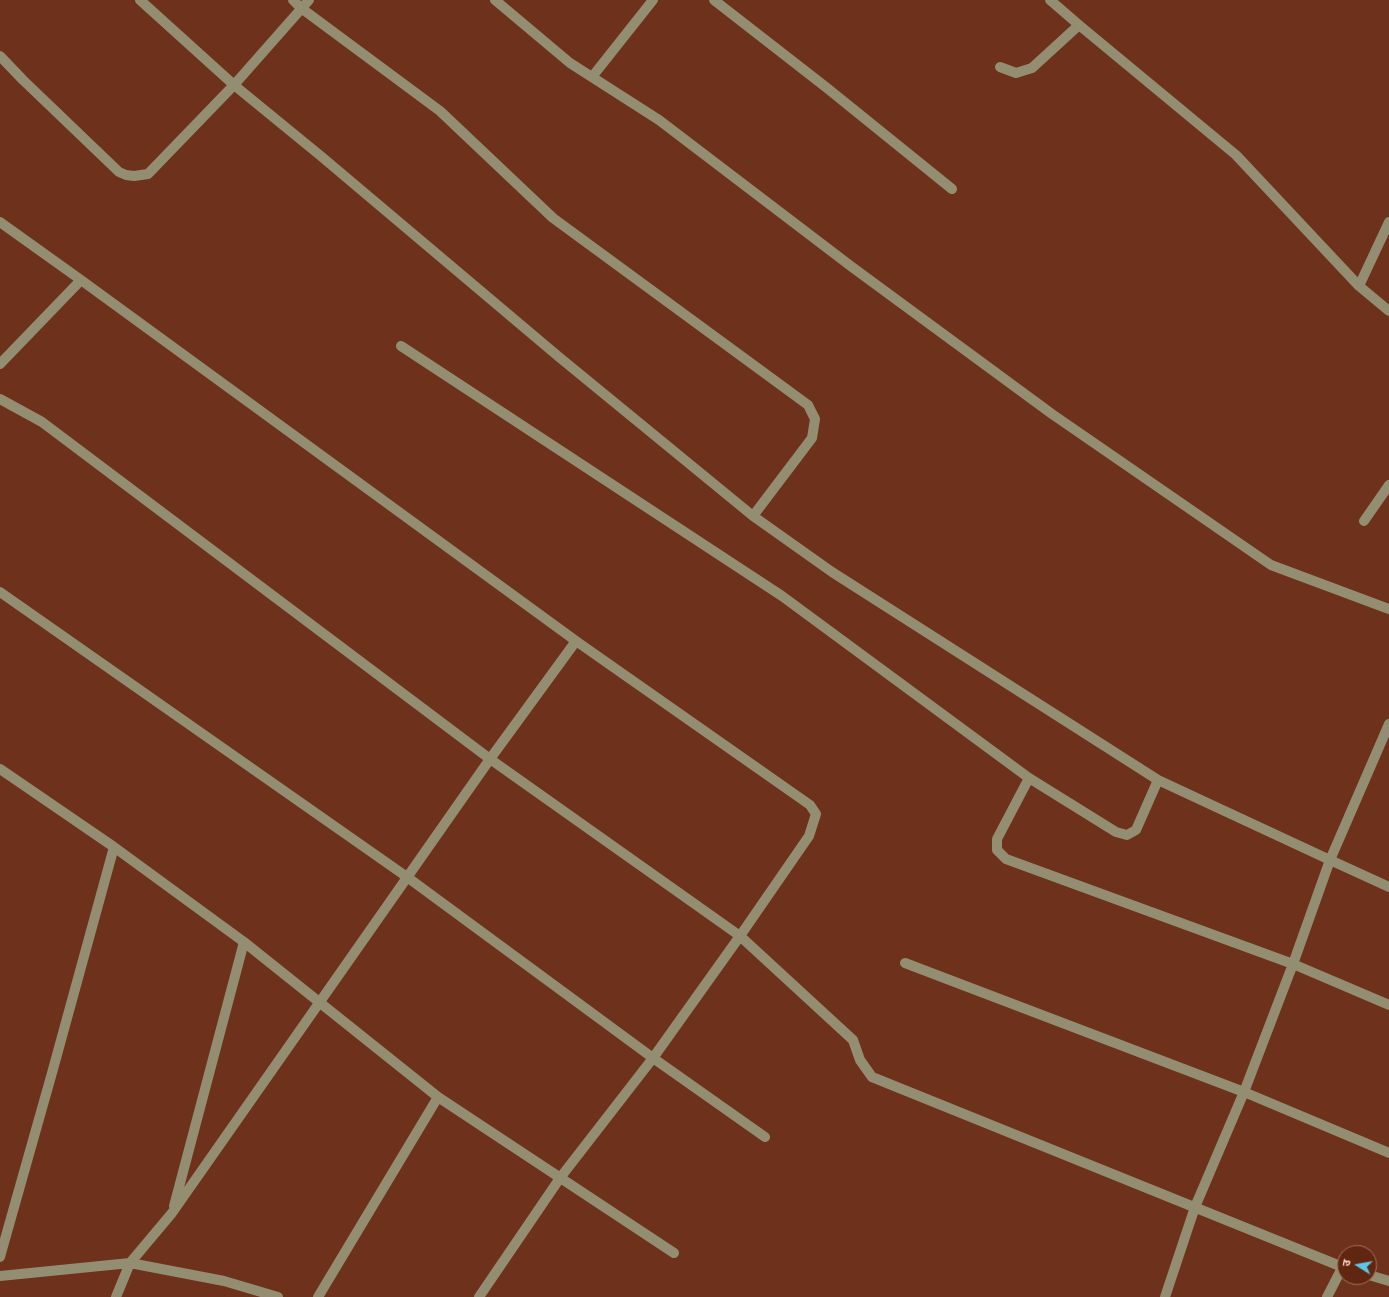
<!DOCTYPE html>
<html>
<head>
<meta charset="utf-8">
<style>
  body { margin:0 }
  #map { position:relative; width:1389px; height:1297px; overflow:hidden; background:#6e311b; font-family:Lora,"Noto Sans Devanagari",serif }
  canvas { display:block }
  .north { position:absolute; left:1337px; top:1245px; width:40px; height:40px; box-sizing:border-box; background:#61260f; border:1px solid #9f6f5d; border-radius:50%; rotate:281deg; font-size:11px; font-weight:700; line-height:16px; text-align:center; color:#fbdcd1 }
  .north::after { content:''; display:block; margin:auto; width:14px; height:18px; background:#5cc7e7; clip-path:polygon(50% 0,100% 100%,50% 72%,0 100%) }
</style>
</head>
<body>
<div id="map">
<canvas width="1389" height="1297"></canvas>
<div class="north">उ</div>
</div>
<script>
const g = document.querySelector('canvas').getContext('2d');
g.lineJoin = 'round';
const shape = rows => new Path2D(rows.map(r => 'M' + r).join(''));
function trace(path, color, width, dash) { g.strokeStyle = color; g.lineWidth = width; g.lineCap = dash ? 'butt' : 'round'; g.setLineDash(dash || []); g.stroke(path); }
trace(shape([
  [140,0,234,85,322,157,559,357,753,516,832,572,1158,780,1136,830,1127,835,1116,832,1029,778,782,596,401,346],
  [293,0,301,8,440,111,553,218,808,405,815,419,812,438,753,516],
  [495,0,570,63,659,120,852,267,1052,414,1271,565,1389,609],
  [714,0,827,88,952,189],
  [1079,25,1236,155,1359,286],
  [0,56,23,80,119,172,126,175,134,176,148,174,234,85,309,0],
  [1000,67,1016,73,1032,68,1079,25,1050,0],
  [592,77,653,0],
  [0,222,81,280,576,641,490,759,172,1213,130,1263,116,1297],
  [1389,222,1359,286,1389,311],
  [0,364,81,280],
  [0,399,42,422,490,759,740,936,809,836,816,814,810,805,576,641],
  [1364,521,1389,485],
  [0,592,407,877,653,1058,765,1137],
  [0,769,114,847,244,942,438,1097,674,1253],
  [1029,778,997,839,997,850,1006,859,1293,964,1389,1005],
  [1158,780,1330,860,1389,724],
  [905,963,1244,1092,1389,1153],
  [174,1206,244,942],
  [0,1257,52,1073,114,847],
  [1369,1275,1389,1281],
  [0,1276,130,1263,224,1281,278,1297],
  [318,1297,438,1097],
  [479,1297,560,1178,653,1058,740,936,853,1040,860,1060,872,1077,1345,1268],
  [1165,1297,1195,1207,1244,1092,1293,964,1330,860,1389,887],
  [1327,1297,1342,1268]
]), '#938e71', 10);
</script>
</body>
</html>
